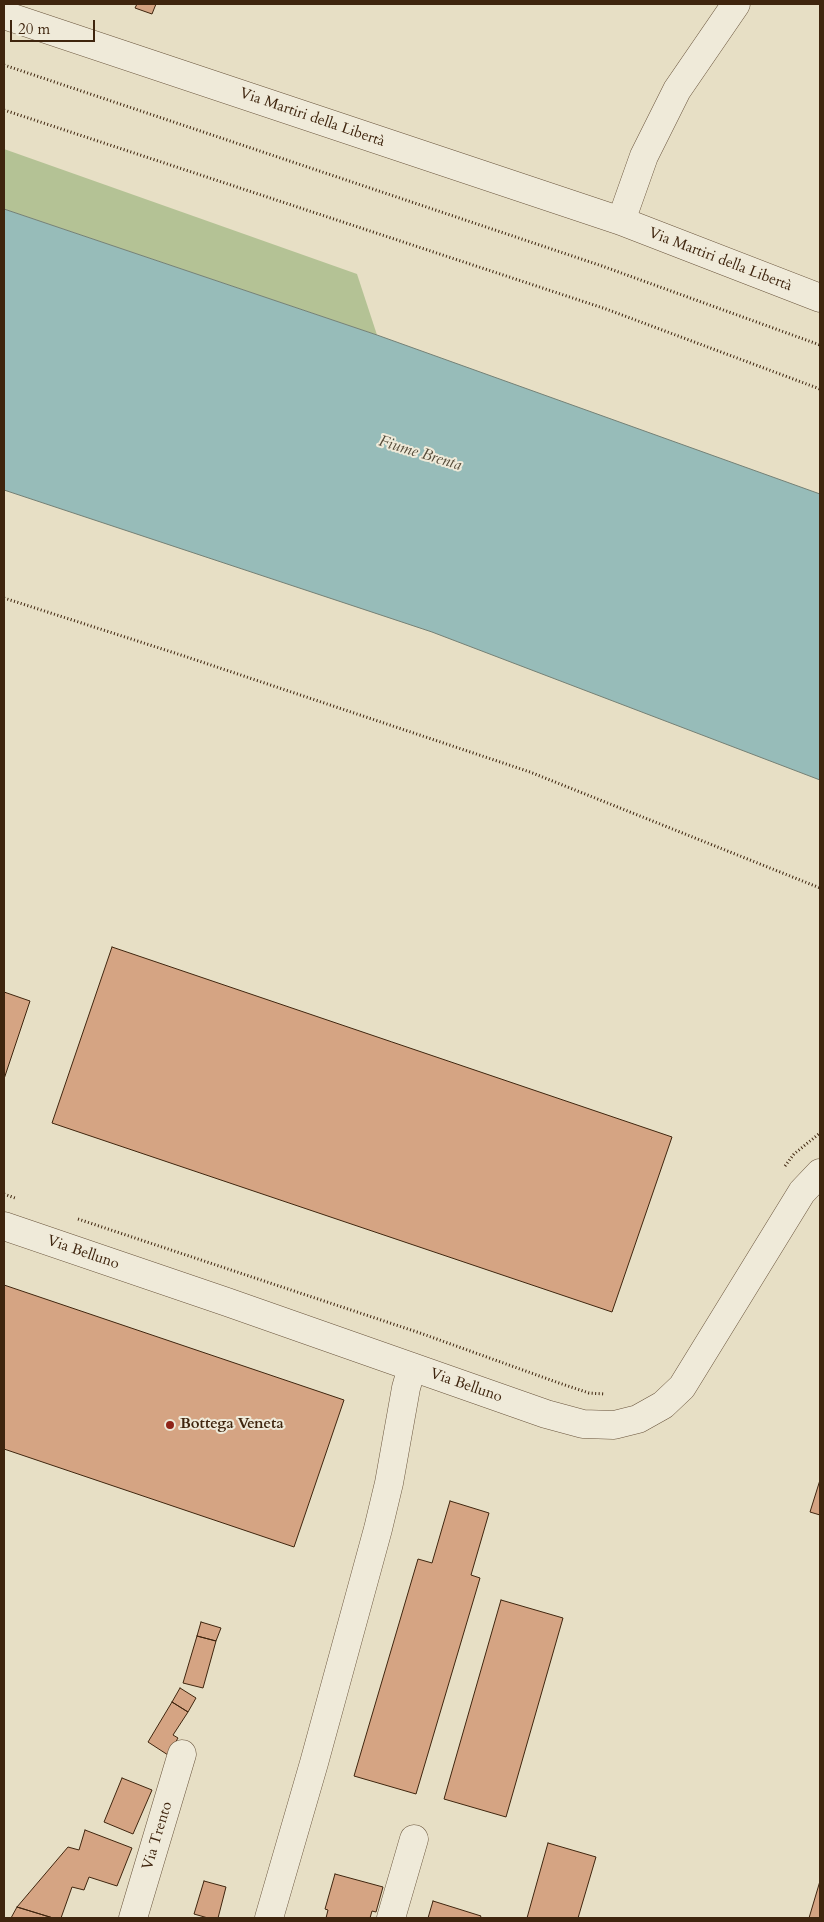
<!DOCTYPE html>
<html>
<head>
<meta charset="utf-8">
<style>
  body { margin:0 }
  #map { position:relative; width:824px; height:1922px; overflow:hidden; background:#e7dfc5; font-family:Cardo,serif }
  canvas { display:block }
  .frame { position:absolute; inset:0; border:5px solid #3f250e; pointer-events:none }
  .scale { position:absolute; left:10px; top:20px; width:85px; height:22px; box-sizing:border-box; border:2px solid #3f250e; border-top:0; padding-left:6px; font-size:15px; line-height:18px; white-space:nowrap; color:#3f250e; -webkit-text-stroke:4px #efead9; paint-order:stroke }
</style>
</head>
<body>
<div id="map">
<canvas width="824" height="1922"></canvas>
<div class="frame"></div>
<div class="scale">20 m</div>
</div>
<script>
const g = document.querySelector('canvas').getContext('2d');
g.lineJoin = 'round';
function fillPath(path, color) { g.fillStyle = color; g.fill(path, 'evenodd'); }
const shape = rows => new Path2D(rows.map(r => 'M' + r).join(''));
function trace(path, color, width, dash) { g.strokeStyle = color; g.lineWidth = width; g.lineCap = dash ? 'butt' : 'round'; g.setLineDash(dash || []); g.stroke(path); }
function drawText(font, color, halo, rows, align = 'center') {
  g.font = font + ' Cardo,serif'; g.lineWidth = 4; g.setLineDash([]); g.textBaseline = 'middle'; g.strokeStyle = halo; g.fillStyle = color; for (const [text, x, y, turn = 0] of rows) {
    g.save(); g.translate(x, y); g.rotate((+turn || 0) * Math.PI / 180); g.textAlign = isNaN(turn) ? turn : align; if (halo) g.strokeText(text, 0, 0); g.fillText(text, 0, 0); g.restore();
  }
}
fillPath(shape([
  [4,149,357,274,377,335,4,209]
]), '#b4c295');
const water = shape([
  [4,209,377,335,820,494,820,780,432,632,4,490,4,209]
]);
fillPath(water, '#97bcb9');
trace(water, '#748075', 1);
const building = shape([
  [137,4,156,4,152,14,135,8,137,4],
  [112,947,672,1137,612,1312,52,1123,112,947],
  [4,992,30,1001,4,1079,4,992],
  [4,1285,344,1400,294,1547,4,1449,4,1285],
  [820,1480,820,1515,810,1512,820,1480],
  [450,1501,489,1513,471,1575,480,1578,416,1794,354,1776,418,1559,432,1563,450,1501],
  [501,1600,563,1618,506,1817,444,1799,501,1600],
  [201,1622,221,1628,216,1641,197,1636,201,1622],
  [197,1636,216,1641,203,1688,183,1683,197,1636],
  [180,1688,196,1698,188,1712,172,1702,180,1688],
  [172,1702,188,1712,173,1735,178,1738,168,1755,148,1742,172,1702],
  [122,1778,152,1790,133,1834,104,1822,122,1778],
  [85,1830,132,1848,117,1886,89,1877,84,1890,72,1887,61,1918,53,1918,17,1907,68,1847,79,1850,85,1830],
  [548,1843,596,1857,578,1918,527,1918,548,1843],
  [335,1874,383,1887,376,1912,372,1911,370,1918,326,1918,328,1910,325,1909,335,1874],
  [204,1881,226,1887,218,1918,208,1918,194,1914,204,1881],
  [820,1881,820,1918,809,1918,820,1881],
  [433,1901,481,1916,480,1918,428,1918,433,1901],
  [17,1907,53,1918,11,1918,17,1907]
]);
fillPath(building, '#d5a483');
trace(building, '#3f250e', 1);
const minor = shape([
  [4,15,621,221,820,298],
  [621,221,644,156,677,90,736,4],
  [4,1226,227,1302,546,1414,583,1424,614,1425,638,1419,663,1405,682,1387,802,1192,820,1173],
  [133,1918,182,1754],
  [269,1918,314,1763,378,1529,389,1483,406,1388,412,1367],
  [391,1918,414,1839]
]);
trace(minor, '#69543c', 29);
trace(shape([
  [4,65,602,266,820,345],
  [4,110,606,309,820,389],
  [4,598,184,656,530,772,820,888],
  [785,1166,794,1154,820,1133],
  [4,1194,15,1198],
  [78,1219,420,1333,559,1383,589,1393,605,1394]
]), '#3f250e', 3, [1, 2.5]);
trace(minor, '#efead9', 28);
for (const [x, y, r, color] of [
  [170,1425,5,"#8f2418"]
]) { const dot = new Path2D(); dot.arc(x, y, r, 0, 2 * Math.PI); g.fillStyle = color; g.fill(dot); trace(dot, '#efead9', 2); }
drawText('15px', '#3f250e', '#efead9', [
  ["Via Martiri della Libertà",312,118,19],
  ["Via Martiri della Libertà",720,260,21],
  ["Via Belluno",83,1253,19],
  ["Via Belluno",466,1386,19],
  ["Via Trento",158,1836,-73]
]);
drawText('bold 15px', '#3f250e', '#efead9', [
  ["Bottega Veneta",180,1425]
], 'left');
drawText('italic 16px', '#554b39', '#efead9', [
  ["Fiume Brenta",420,454,17]
]);
</script>
</body>
</html>
